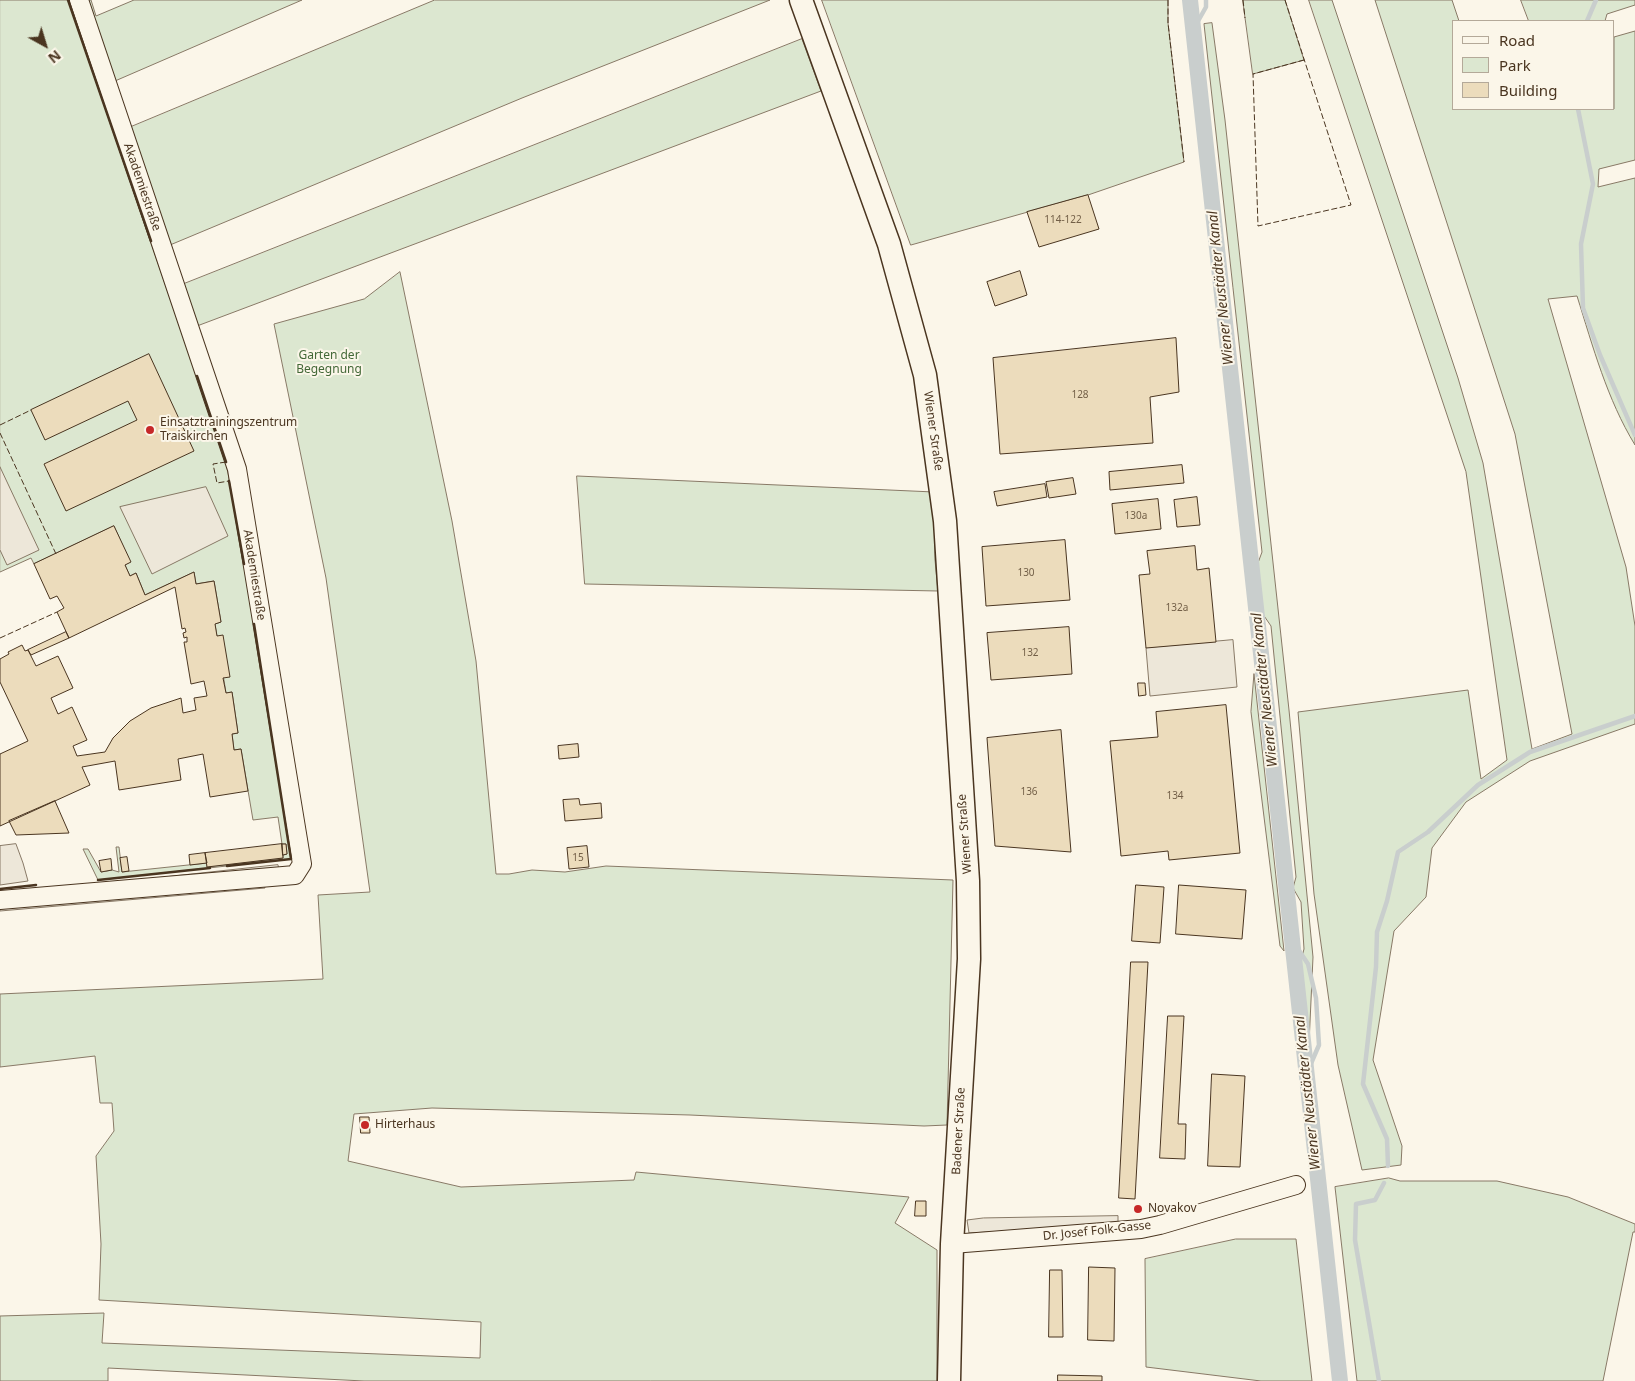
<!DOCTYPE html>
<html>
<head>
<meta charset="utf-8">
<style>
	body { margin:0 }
	#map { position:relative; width:1635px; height:1381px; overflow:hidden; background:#fbf6e9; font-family:"Noto Sans",sans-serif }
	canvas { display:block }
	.legend { position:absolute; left:1452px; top:20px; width:162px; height:90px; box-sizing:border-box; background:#fbf6e9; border:1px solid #b4a999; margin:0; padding:6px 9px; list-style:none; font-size:15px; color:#4a3520 }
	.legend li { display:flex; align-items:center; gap:10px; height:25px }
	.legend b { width:25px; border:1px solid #b4a999 }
	.north { position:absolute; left:20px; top:20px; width:50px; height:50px; -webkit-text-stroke:4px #fbf6e9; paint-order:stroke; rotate:141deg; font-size:14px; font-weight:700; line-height:20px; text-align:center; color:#4a3520 }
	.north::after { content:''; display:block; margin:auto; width:18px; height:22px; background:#4a3520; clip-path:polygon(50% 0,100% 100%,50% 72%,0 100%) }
</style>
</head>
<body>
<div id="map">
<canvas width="1635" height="1381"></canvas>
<ul class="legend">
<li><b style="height:6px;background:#fbf6e9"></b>Road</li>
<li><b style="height:14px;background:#dce7d0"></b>Park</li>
<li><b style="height:14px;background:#ecdcbc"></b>Building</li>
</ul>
<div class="north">N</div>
</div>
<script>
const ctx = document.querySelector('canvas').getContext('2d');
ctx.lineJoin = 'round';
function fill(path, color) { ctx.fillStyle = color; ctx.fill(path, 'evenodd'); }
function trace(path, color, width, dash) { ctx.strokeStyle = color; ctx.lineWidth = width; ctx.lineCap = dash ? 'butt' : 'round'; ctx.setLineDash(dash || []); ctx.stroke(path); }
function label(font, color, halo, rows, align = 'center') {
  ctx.font = font + ' "Noto Sans",sans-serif'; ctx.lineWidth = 4; ctx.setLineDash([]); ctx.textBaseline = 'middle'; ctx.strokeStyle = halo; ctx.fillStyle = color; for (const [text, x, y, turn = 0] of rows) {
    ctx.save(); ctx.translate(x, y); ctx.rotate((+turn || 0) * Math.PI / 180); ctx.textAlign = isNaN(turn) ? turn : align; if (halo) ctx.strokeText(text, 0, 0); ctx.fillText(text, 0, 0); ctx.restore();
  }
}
const green = new Path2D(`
	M0,0h68l158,462 20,113 45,284 -193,21 -15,-31h5l13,23 11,-2 7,2 -3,-25h3l3,25 85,-9v4l76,-9v-3l4,-1 -1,-10h-4l-4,-27 -25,3 -12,-71 -7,1 -2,-16 6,-1 -6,-41 -6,1 -11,-69 6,-2 -7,-41 -18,3 -2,-12 -49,23 -9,-22 -6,3 -5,-11 5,-3 -16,-36 -80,38 -3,-6 -31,14z
	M86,0h5l5,16 38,-16h168l-187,81z
	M435,0h335l-248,98 -352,147 -39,-118z
	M822,0h346v23l16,139 -96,33 -177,50z
	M1243,0h42l19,60 -51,14z
	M1309,0h23l126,378 25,85 49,286 40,-15 -57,-300 -140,-434h77l7,21h-5v88h160v-72l21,-6v129l-36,9 -1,18 37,-9v267c-28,-46 -42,-98 -58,-149l-29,3 78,268 9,59v98l-105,37 -64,41 -34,46 -6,49 -32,34 -21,129 29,86 -1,19 -39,5 -24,-105 -24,-171 -16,-182 170,-22 13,89 26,-19 -41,-288z
	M1521,0h114v5l-28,9 -2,7h-76z
	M1212,23l13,97 64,590 24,247 -4,87 -10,-76 5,-19 -3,-47 -8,-14 3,-11 -25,-251 -11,-16 -5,-39 7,-19 -58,-528z
	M802,39l19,52 -624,235 -13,-42z
	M400,272l52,249 24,140 20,213h13l23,-4 33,2 41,-6 347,14 -6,245 -23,1 -234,-11 -258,-7 -78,6 -6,47 113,26 173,-7 2,-8 273,25 -14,26 42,27v131h-573l-256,-13v13h-108v-65l104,-3 -2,30 378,15 1,-36 -382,-22 2,-56 -5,-88 18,-25 -2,-28h-12l-5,-47 -95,11v-73l323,-15 -5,-84 52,-3 -44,-314 -52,-254 90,-25z
	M577,476l357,16 1,68 3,31 -353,-7z
	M1254,674l30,277 -4,-5 -29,-234z
	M1389,1178l11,3h97l71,16 67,27v8h-2l-30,149h-246l-22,-194z
	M1236,1239h60l16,142h-51l-115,-14 -1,-108z`);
fill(green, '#dce7d0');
trace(green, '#887966', 1);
const parking = new Path2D(`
	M0,467l39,83 -32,15 -7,-15z
	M206,487l22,49 -76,38 -32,-67z
	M1233,640l4,47 -87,9 -4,-48z
	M16,844l7,19 5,18 -28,4v-39z
	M278,865l1,5 -179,14z
	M264,883l1,5 -265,23v-4z
	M1118,1216v9l-149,8 -2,-13 16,-2z`);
fill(parking, '#ede7d9');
trace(parking, '#887966', 1);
trace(new Path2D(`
	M1587,21l9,-21
	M1193,30l13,-23v-7
	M1578,109l15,75 -12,60 2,64 17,47 35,80
	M1292,940l16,24 8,34 3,47 -13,30
	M1388,1166l-1,-27 -24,-55 13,-117 1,-35 10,-31 11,-49 30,-20 50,-47 52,-33 105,-36
	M1379,1381l-24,-141 1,-36 19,-4 9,-17`), '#c9cecd', 4.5);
trace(new Path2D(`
	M1190,0l150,1381`), '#c9cecd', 16);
const building = new Path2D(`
	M1088,195l11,34 -60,18 -12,-35z
	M1020,271l7,24 -32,11 -8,-24z
	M1176,338l3,54 -29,5 3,46 -153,11 -7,-96z
	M149,354l45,97 -128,60 -22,-47 93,-44 -9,-19 -83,39 -14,-30z
	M1182,465l2,18 -74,7 -1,-18z
	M1073,478l3,16 -27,4 -3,-16z
	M1045,484l2,13 -50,9 -3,-14z
	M1197,497l3,28 -23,2 -3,-27z
	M1158,499l3,30 -46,5 -3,-30z
	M114,526l17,36 -6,3 5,11 6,-3 9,22 49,-23 2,12 18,-3 7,41 -6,2 2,12 6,-1 7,42 -7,1 3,15 6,-1 6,41 -6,1 2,16 7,-1 7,42 -38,6 -7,-43 -25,5 3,21 -62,10 -4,-29 -33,6 8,18 -90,41v-72l28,-13 -28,-59v-23l9,-5 -1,-2 14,-7 3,6 3,-1 8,16 22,-10 15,32 -22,10 7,16 14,-7 15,33 -14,6 4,10 28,-4 8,-14 17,-17 21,-13 30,-10 2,15 13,-3 -2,-12 13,-2 -3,-15 -13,3 -7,-42h3v-5l-3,1 -1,-5 3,-1 -1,-4 -3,1 -7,-42 -106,51 -12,-26 7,-4 -7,-12 -7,3 -16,-35z
	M1065,540l5,60 -84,6 -4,-59z
	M1195,546l2,24 12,-2 7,74 -70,6 -7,-73 11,-1 -3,-23z
	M1069,627l3,47 -81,6 -4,-47z
	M66,632l3,6 -38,17 -3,-5z
	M1138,683h7l1,12 -7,1z
	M1226,705l14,148 -71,7 -1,-9 -47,5 -11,-115 48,-4 -2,-25z
	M1061,730l10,122 -76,-6 -8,-108z
	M578,744l1,13 -20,2 -1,-13z
	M579,799l1,6 21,-2 1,15 -37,3 -2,-21z
	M55,801l14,32 -53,2 -7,-14z
	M282,844l1,14 -76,9 -2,-14z
	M282,844h4l1,10 -4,1z
	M587,846l2,21 -20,2 -2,-21z
	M205,853l2,10 -17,2 -1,-10z
	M127,857l2,14 -7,1 -2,-14z
	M111,859l1,11 -11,2 -2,-11z
	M1136,885l28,2 -4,56 -28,-2z
	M1179,885l67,5 -4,49 -66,-5z
	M1131,962h17l-13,237 -16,-1z
	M1168,1016h16l-6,108h8l-1,35 -25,-1z
	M1212,1074l33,2 -5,91 -32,-1z
	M360,1117h9l1,16h-9z
	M916,1201h10v15h-11z
	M1089,1267l26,1 -1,73 -26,-1z
	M1050,1270h12l1,67h-14z
	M1058,1375l44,1v5h-44z`);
fill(building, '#ecdcbc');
trace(building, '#4a3520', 1);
const minor = new Path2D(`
	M0,900l295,-25 7,-11 -65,-395 -158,-469
	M952,1244l189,-15 19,-4 136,-40`);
const major = new Path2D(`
	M801,0l88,244 36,131 20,146 23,360 1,78 -17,285 -3,137`);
trace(minor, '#4a3520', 20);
trace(major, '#4a3520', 25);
trace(minor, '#fbf6e9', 18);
trace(major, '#fbf6e9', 22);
trace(new Path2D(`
	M1168,0v23l16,139
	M1243,0l2,18
	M1285,0l66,205 -93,21 -5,-152 51,-14
	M0,425l31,-15
	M0,433l56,121
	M226,462l-13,2 4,19 12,-2
	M0,638l57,-26`), '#4a3520', 1, [6, 2.5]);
trace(new Path2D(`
	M68,0l83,241
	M197,376l29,86
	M229,481l15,83
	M227,866l64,-7 -37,-235
	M98,880l112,-12
	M0,889l36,-4`), '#4a3520', 2.5);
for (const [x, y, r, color] of [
	[150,430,5,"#c62828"],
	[365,1125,5,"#c62828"],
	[1138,1209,5,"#c62828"]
]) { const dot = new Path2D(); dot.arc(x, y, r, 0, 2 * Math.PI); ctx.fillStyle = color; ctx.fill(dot); trace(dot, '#fbf6e9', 2); }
label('10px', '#725f47', null, [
	["114-122",1063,220],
	["128",1080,395],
	["130a",1136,516],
	["130",1026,573],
	["132a",1177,608],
	["132",1030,653],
	["136",1029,792],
	["134",1175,796],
	["15",578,858]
]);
label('12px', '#4a3520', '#fbf6e9', [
	["Akademiestraße",142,187,71],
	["Wiener Straße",933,431,82],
	["Akademiestraße",254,575,81],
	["Wiener Straße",965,834,-94],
	["Badener Straße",959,1131,-87],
	["Dr. Josef Folk-Gasse",1097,1231,-6]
]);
label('12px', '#436837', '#fbf6e9', [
	["Garten der",329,356],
	["Begegnung",329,370]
]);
label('12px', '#4a3520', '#fbf6e9', [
	["Einsatztrainingszentrum",160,423],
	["Traiskirchen",160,437],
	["Hirterhaus",375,1125],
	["Novakov",1148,1209]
], 'left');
label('italic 14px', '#4a3520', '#fbf6e9', [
	["Wiener Neustädter Kanal",1221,288,-96],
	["Wiener Neustädter Kanal",1265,690,-96],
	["Wiener Neustädter Kanal",1308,1093,-96]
]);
</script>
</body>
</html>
